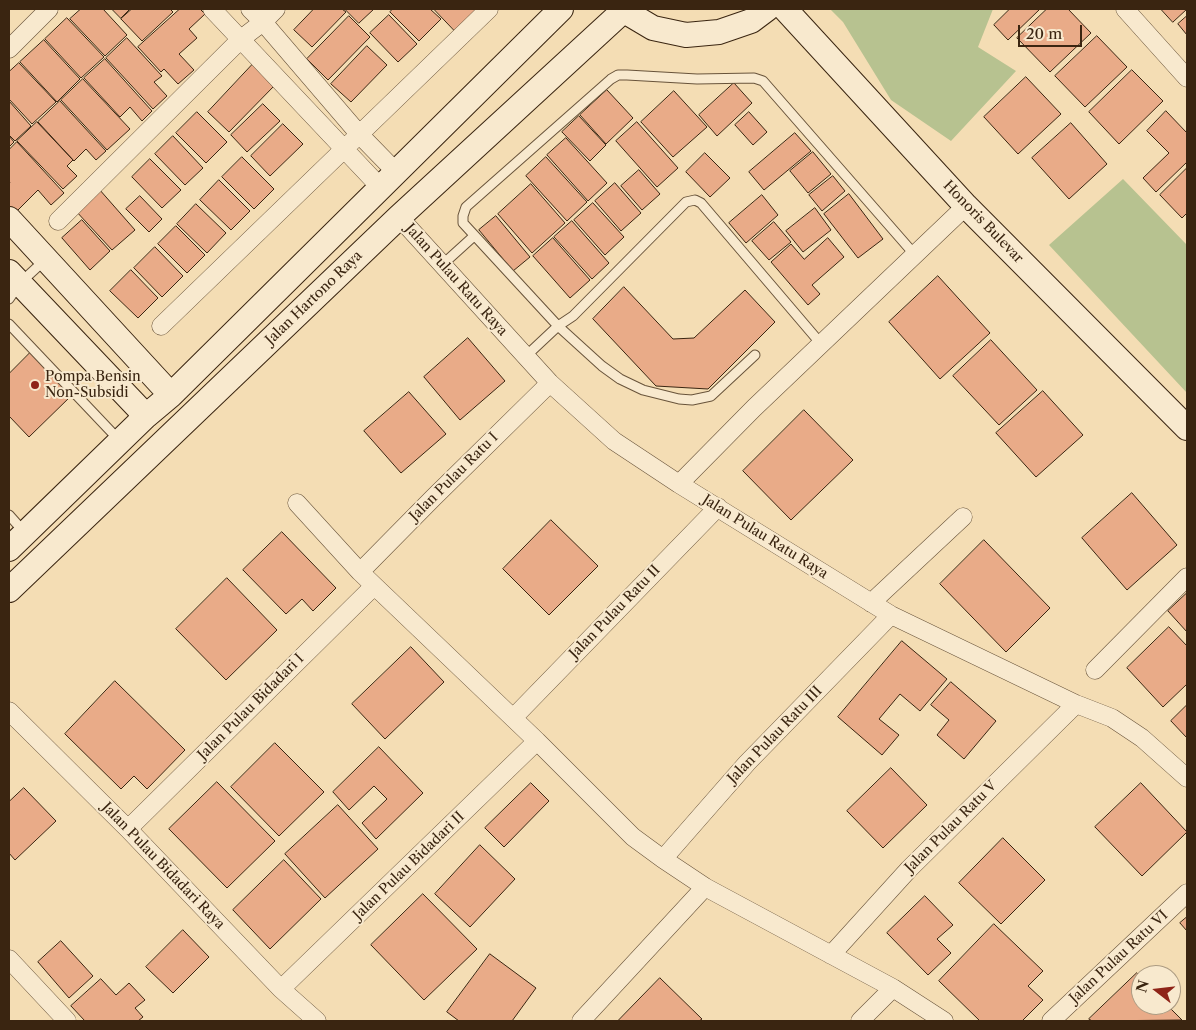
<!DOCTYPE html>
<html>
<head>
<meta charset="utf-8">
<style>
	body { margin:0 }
	#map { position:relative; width:1196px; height:1030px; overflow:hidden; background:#f4ddb4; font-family:"Libre Caslon Text",serif }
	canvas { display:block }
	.frame { position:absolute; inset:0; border:10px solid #3a2511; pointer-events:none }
	.north { position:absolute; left:1131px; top:965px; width:50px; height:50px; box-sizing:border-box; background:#f8e9ce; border:1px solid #ac9b82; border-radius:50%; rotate:286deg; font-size:14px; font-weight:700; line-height:20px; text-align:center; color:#3a2511 }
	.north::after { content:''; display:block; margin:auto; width:18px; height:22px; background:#8f2418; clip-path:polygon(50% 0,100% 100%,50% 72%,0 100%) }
	.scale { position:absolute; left:1018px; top:25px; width:64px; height:22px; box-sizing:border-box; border:2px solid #3a2511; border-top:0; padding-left:6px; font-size:15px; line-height:18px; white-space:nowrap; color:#3a2511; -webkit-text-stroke:4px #f8e9ce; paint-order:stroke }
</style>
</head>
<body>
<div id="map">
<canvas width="1196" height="1030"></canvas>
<div class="frame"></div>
<div class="north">N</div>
<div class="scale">20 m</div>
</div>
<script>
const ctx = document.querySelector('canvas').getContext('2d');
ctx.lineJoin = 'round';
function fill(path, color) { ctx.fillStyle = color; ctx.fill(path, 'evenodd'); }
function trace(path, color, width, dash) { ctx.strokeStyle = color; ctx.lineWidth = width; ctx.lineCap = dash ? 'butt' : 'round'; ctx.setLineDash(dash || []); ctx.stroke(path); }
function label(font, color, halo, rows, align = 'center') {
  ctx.font = font + ' "Libre Caslon Text",serif'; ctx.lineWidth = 4; ctx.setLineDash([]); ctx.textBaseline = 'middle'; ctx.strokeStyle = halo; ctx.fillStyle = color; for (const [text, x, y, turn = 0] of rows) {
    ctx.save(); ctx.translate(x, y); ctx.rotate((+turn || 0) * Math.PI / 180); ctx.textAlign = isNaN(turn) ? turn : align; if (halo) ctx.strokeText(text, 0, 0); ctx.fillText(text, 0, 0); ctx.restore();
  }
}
fill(new Path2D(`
	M830,9h163l-15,38 38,24 -65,70 -60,-41 -48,-78z
	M1123,179l64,66v148l-138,-148z`), '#b7c290');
const building = new Path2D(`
	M81,9h22l24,26 -22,21 -35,-37z
	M112,9h18l-9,9z
	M132,9h38l3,3 -31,29 -21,-22z
	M180,9h20l5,5 -16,15 8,9 -18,16 15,16 -16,14 -14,-15 -3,3 -23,-25z
	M314,9h28l4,3 -34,35 -18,-17z
	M345,9h29l-15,14z
	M393,9h37l11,10 -22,22 -29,-29z
	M434,9h41l3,3 -21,21z
	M1010,9h30l-32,31 -14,-15z
	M1047,9h21l23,24 -41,39 -33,-34z
	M1161,9h26l-14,13z
	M389,15l28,29 -19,18 -28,-29z
	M349,16l21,21 -42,43 -21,-21z
	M1187,16v19l-9,-11z
	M67,18l37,39 -23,21 -36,-39z
	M1097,36l30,31 -42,40 -30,-31z
	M127,38l35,38 -8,6 13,14 -14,13 -47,-51z
	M44,40l36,39 -23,23 -37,-40z
	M367,46l20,19 -36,37 -20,-18z
	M105,59l47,52 -10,10 -12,-14 -10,10 -36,-39z
	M19,63l37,39 -24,22 -23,-25v-27z
	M253,64l22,21 -46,47 -21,-20z
	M1132,70l31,31 -44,43 -30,-32z
	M1026,77l35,37 -43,40 -34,-37z
	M83,79l47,50 -23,21 -46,-50z
	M734,83l18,20 -35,33 -18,-21z
	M607,90l26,28 -27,26 -26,-29z
	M674,91l33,36 -34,30 -32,-35z
	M9,101l22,25 -16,15 -6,-6z
	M60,101l46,50 -10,9 -10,-11 -12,12 -36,-39z
	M263,104l17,17 -33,31 -16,-17z
	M1166,111l21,22v29l-31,30 -13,-14 26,-25 -22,-22z
	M197,112l30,30 -21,21 -30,-30z
	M749,112l18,20 -14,13 -18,-20z
	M579,116l27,29 -16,16 -28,-29z
	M37,122l36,38 -6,6 10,10 -14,13 -46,-48z
	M637,122l41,46 -21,19 -41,-46z
	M1071,123l36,41 -38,35 -37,-41z
	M283,124l20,20 -33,32 -19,-20z
	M795,133l16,18 -47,39 -15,-18z
	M9,136l5,6 -5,5z
	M173,136l30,32 -18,17 -30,-31z
	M566,138l41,45 -19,18 -41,-46z
	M17,142l47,51 -13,12 -13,-15 -23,23 -6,-7v-22l1,-1 -1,-2v-31z
	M813,152l18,22 -23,19 -18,-22z
	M705,153l25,25 -20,19 -24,-25z
	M242,157l32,32 -20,20 -32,-32z
	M546,157l41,45 -20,19 -41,-45z
	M150,159l31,31 -19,18 -30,-31z
	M1187,168v45l-5,5 -22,-23z
	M639,170l21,24 -18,16 -21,-24z
	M833,176l12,15 -23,20 -13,-16z
	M219,180l31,31 -19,19 -31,-30z
	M615,183l26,30 -20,18 -26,-30z
	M531,184l34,39 -33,30 -34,-39z
	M99,189l36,41 -23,20 -37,-40z
	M849,194l34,45 -25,19 -34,-44z
	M762,195l16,20 -32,28 -17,-20z
	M140,196l22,23 -13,13 -23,-23z
	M593,203l31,34 -19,18 -31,-35z
	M196,204l30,29 -19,20 -30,-29z
	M815,208l16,22 -28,22 -17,-21z
	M496,216l34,41 -17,14 -34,-41z
	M82,220l28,31 -20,19 -28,-32z
	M572,221l37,42 -17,16 -38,-42z
	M774,222l17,20 -22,18 -17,-19z
	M176,226l29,29 -18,18 -29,-29z
	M553,238l37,42 -20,18 -37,-42z
	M828,238l16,19 -32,28 8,9 -12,11 -37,-43 20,-18 13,15z
	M155,247l28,29 -21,21 -28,-29z
	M131,270l27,28 -20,20 -28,-27z
	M938,276l52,57 -50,46 -51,-57z
	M624,287l49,52 21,-1 51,-48 30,32 -67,67 -52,-3 -63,-67z
	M468,338l37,43 -45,39 -36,-43z
	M991,340l46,50 -38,35 -46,-49z
	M31,352l41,43 -43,42 -20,-21v-42z
	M1043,391l40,44 -47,42 -40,-44z
	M409,392l37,42 -45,39 -37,-42z
	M804,410l49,50 -62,60 -48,-49z
	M1132,493l45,52 -50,45 -45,-52z
	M551,520l47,46 -49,49 -46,-46z
	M282,532l54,56 -23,23 -11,-12 -16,15 -43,-44z
	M984,540l66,68 -44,44 -66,-68z
	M227,578l50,52 -51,50 -50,-51z
	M1187,593v39l-19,-21z
	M1169,627l18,19v38l-24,23 -36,-39z
	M902,641l45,38 -27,32 -20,-17 -21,25 20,16 -17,20 -44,-38z
	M411,647l33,35 -59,57 -33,-35z
	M115,681l70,69 -38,39 -13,-13 -13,13 -56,-55z
	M951,682l45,39 -32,38 -27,-24 12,-15 -18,-15z
	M1187,705v33l-16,-17z
	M275,743l49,49 -45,44 -48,-49z
	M379,747l44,46 -47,46 -14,-16 25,-24 -13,-13 -25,24 -16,-18z
	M891,768l36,37 -44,43 -36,-37z
	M217,782l58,59 -48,47 -58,-59z
	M531,783l18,18 -45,46 -19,-19z
	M1141,783l46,49 -45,44 -47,-49z
	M24,788l32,33 -41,39 -6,-7v-51z
	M338,805l40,44 -53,49 -40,-44z
	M1003,838l42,42 -44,44 -42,-41z
	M480,845l35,34 -45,48 -35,-33z
	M284,860l37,39 -51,50 -37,-39z
	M423,894l54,55 -53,51 -53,-55z
	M925,896l28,29 -16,14 14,14 -23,22 -41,-42z
	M1187,917v14l-7,-8z
	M994,924l49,47 -15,15 15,14 -21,21h-42l-41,-40z
	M183,930l26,27 -36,36 -27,-26z
	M61,941l32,35 -24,22 -31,-36z
	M490,954l46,34 -24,33h-53l-12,-9z
	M1137,973l4,5v27h26l15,15 -90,1 -3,-2z
	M660,978l42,41 -3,2h-81z
	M101,979l15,16 13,-12 16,17 -10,8 8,9 -5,4h-53l-14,-15z`);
fill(building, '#e9ab88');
trace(building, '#3a2511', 1);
const lane = new Path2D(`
	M442,265l32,-29
	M9,299l11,-16 26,-24
	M9,324l110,116
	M755,355l-44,41 -19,4 -13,-1 -36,-9 -23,-11 -18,-13 -44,-40 -95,-103v-7l3,-9 145,-128 7,-4h9l70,4 57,-1 9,3 152,174
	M526,356l32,-30 15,-10 113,-114 9,-2 6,3 121,142
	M9,515l16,18`);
const street = new Path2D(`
	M212,9l169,179
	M250,9l13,13 96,112 38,39
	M1125,9l62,69
	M9,49l40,-40
	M399,217l151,166 64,58 65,43 212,131 185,89 36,14 30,20 45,40
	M58,221l183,-182 22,-17 13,-13
	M161,326l328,-317
	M679,484l75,-76 212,-202
	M297,503l63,69 177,169 96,96 30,22 42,28 188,101 51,33
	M360,572l73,-74 117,-115
	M871,603l92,-86
	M1095,670l92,-93
	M9,711l119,118 153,160 36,32
	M513,718l205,-211
	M128,829l246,-243
	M663,859l84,-96 144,-148
	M831,955l78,-86 167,-165
	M9,959l58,62
	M281,989l256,-248
	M581,1021l124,-134
	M860,1021l33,-33
	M1051,1021l136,-128`);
const secondary = new Path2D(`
	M621,9l32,19 33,7 33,-3 32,-11 16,-12
	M785,9l181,197 221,222
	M9,219l162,176
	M9,272l137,144
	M9,549l137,-133 25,-21 390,-386
	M9,590l390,-373 224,-206`);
trace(lane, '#68533a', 11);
trace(street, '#68533a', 19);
trace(secondary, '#3a2511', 26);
trace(lane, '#f8e9ce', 9);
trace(street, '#f8e9ce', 18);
trace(secondary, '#f8e9ce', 24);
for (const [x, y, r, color] of [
	[35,385,5,"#8f2418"]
]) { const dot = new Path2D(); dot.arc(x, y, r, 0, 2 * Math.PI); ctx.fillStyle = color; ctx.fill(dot); trace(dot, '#f8e9ce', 2); }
label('14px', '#3a2511', '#f8e9ce', [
	["Honoris Bulevar",983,222,46],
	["Jalan Pulau Ratu Raya",456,280,48],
	["Jalan Hartono Raya",314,298,-44],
	["Jalan Pulau Ratu I",454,477,-45],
	["Jalan Pulau Ratu Raya",765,537,32],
	["Jalan Pulau Ratu II",615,612,-46],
	["Jalan Pulau Bidadari I",251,707,-45],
	["Jalan Pulau Ratu III",775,735,-46],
	["Jalan Pulau Ratu V",951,827,-45],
	["Jalan Pulau Bidadari Raya",163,866,46],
	["Jalan Pulau Bidadari II",409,866,-44],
	["Jalan Pulau Ratu VI",1119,957,-43]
]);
label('14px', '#3a2511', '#f8e9ce', [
	["Pompa Bensin",45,377],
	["Non-Subsidi",45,393]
], 'left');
</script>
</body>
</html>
